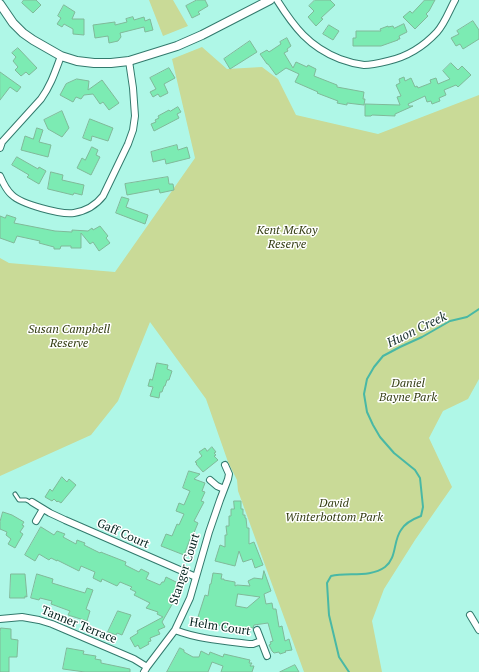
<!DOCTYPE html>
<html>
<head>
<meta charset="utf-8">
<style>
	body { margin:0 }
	canvas { display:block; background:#aff7e7 }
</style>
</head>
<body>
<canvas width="479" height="672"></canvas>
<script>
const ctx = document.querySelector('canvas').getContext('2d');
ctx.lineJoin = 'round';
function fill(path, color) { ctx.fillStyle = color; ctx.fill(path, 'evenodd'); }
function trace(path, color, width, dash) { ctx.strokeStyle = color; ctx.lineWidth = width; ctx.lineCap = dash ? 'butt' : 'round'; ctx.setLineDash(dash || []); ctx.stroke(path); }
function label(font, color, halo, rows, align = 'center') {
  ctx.font = font + ' "PT Serif",serif'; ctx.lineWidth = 3; ctx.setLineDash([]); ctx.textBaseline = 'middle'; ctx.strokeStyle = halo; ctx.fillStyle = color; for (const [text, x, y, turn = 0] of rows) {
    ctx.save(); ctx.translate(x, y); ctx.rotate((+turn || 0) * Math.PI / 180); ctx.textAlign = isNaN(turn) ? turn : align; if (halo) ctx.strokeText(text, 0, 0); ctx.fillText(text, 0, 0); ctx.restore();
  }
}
fill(new Path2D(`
	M149,0h24l15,26 -25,10z
	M202,47l25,22 35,-2 16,12 18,36 82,19 101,-39v284l-11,20 -25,12 -14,27 23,49 -37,53 -31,49 -12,32 10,51h-78l-66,-181 -1,-11 -9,-18 -22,-63 -56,-77 -32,79 -27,34 -91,41v-218l9,5 106,9 80,-114 -23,-99z`), '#c9da97');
trace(new Path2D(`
	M349,672l-10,-15 -10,-42 -2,-32 4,-7c17,-4 39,2 54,-9 12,-9 8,-26 16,-37 4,-7 12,-11 20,-14l2,-9 -3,-29 -5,-8 -21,-17 -14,-16 -7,-12 -6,-13 -3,-18 3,-15 7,-12 9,-11 17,-9 22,-10 28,-16 17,-4 12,-8`), '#49b8a5', 2);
const building = new Path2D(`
	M24,0h12l5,5 -8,8 -11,-10z
	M197,0h8l3,6 -10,6 2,2 -8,4 -6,-12z
	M315,0h15l5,5 -14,13 2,1 -7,7 -8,-9 6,-6 -5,-5z
	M425,0h10l-6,11 -3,3 2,2 -13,13 -12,-12 7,-6 2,2z
	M64,5l11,7 -3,7h12v16l-11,-1v-5l-9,-5 -2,3 -5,-3 4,-6 -3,-2z
	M133,17l1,3 10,-3 1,4 5,-2 3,11 -8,2 -1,-5 -24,6 1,4 -3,4 -9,2 -1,-7 -13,2 -2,-13 22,-3v3l12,-3 -1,-3z
	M473,21l6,9v9l-16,10 -3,-5 -4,2 -5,-8 8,-4 -2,-3z
	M404,24l3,8 -8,4 1,3h-2v1l-17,6h-28v-8h3v-7h25l-1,-2 8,-3v1l5,-1 1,2z
	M329,25l10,6 -6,9 -10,-6z
	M287,38l4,8 -4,3 1,2 -4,2 9,15 3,-6 11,5 1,-2 8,4 -2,7 23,9v2l27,5 -1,7h2l-1,6 -17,-2v2l-10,-2 1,-2 -21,-8 1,-1 -23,-10 4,-8 -13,-6 -10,7 -8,-11h-1l-7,-10 7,-4 2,2 12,-8 -1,-2z
	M250,41l7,11 -27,17 -6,-10z
	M18,48l19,20 -8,7 -3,-3 -5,4 -6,-6 3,-3 -5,-6 3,-4 -4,-4z
	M451,63l7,7 4,-4 9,9 -13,12 -2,-2 -12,5 2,5 -7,3 1,3 -8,3 -1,-3 -4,1 -2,-6 -17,8 1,2h4l-18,8v2l-23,-1 -1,1h-6v-12l35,1 -3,-8 4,-1 -5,-11 4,-2 -1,-4 5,-2 1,4 6,-3 4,9 2,-1 1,2 13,-5 -1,-3 6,-2 2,6 12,-5 -7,-8z
	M169,68l6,10 -11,6 4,9 -8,4 -2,-3 -5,3 -3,-5 6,-3 -6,-11z
	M0,72l21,15 -4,5 -7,-5 -10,13z
	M77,79l12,2 -1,9 14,-10 17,23 -10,7 -6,-8 -3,2 -7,-10 -9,1 -3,4 -5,-2 -3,5 -13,-7 6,-11z
	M178,107l3,5 -4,2 2,4 -25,13 -3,-7 5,-2 -1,-2 4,-2 -1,-2 11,-6 1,1z
	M62,111l7,17 -7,9 -14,-8 -4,-9z
	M90,119l23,9 -5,13 -16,-5 -1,5 -8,-3z
	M37,128l6,2 -4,12 12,3 -3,12 -27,-7 4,-14 8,3z
	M177,145l1,5 9,-3 3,11 -24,6 -1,-5 -12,3 -2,-10z
	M92,147l6,3 -2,5 4,2 -9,18 -14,-7 5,-10 3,2z
	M17,157l21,12 1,-2 7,4 -7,13 -12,-7 2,-2 -17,-10z
	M51,172l12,3 -1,5 22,5 -2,10 -8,-2 -1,2 -25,-6z
	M168,177l1,7h4l1,6 -14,3 -1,-4 -32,6 -2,-11z
	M122,197l7,2 -3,8 22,8 -3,9 -29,-11z
	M7,215l9,3 -2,5 41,8 17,1v-2l16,1 4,-3 1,2 7,-4 8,10 -2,2 4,5 -11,8 -6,-9 -3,2 -9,-11v15h-10v-2h-10l-1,3h-6v-2l-15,-4 1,-2 -23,-5 -3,7 -14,-5v-22l5,2z
	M157,363l11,2 -1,4 5,2 -3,9h-2l-2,6h-1l-2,6h-2l-1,6 -9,-2 3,-9 -5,-1 2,-7 2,1z
	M212,447l4,5 -2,1 2,2 -2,1 4,4 -15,12 -7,-8 1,-1 -2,-1 7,-6 -3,-4 6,-4 2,3z
	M189,471l11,3 -6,5 11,4 -3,8 3,1 -4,9 3,1 -10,19 4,2 -7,17 -1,-1 -6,16 -23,-9 5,-12 6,2 5,-12 2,1 5,-11 -8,-3 3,-8 5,2 6,-14 -7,-3z
	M62,477l5,5 2,-3 7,6 -15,18 -3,-2 -1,1 -3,-3 -2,2 -7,-4 5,-8 2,2z
	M234,501h7v8h2v6h2v3h1l1,10h2v16l5,-2 9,23 -8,3 -3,-9 -9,3 -4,-11 -4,15 -20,-5 5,-16 5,2v-12h2l-1,-9h3v-10h2v-7h3z
	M3,512l9,3 12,7 -2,3 2,1 -4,6 3,2 -8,14 -7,-4 3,-5 -5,-4 1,-3 -7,-3v-7z
	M41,527l13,8 3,-4 8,3 -2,3 13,7 1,-4 8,3 -1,2 16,8 1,-1 2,1 23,9 -1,3 14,7 2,-3 8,4 -3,6 14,6 2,-3h2l2,-5 12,6 -1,4h2l-5,14 -12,21 3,5 -7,3 2,4 -10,4 1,3 -3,1 1,2 -9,5 -2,-4 -3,2 -5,-9 8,-5 -1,-2 26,-14 -6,-3 1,-2 -12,-4 4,-5 -16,-8 2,-3 -6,-3 2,-2 -12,-5 -3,4 -15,-7 -1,3 -8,-4 2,-6 -14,-6 -2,5 -22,-11v1l-6,-3 -2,2 -10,-6 -4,7 -10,-6z
	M264,571l7,20 -7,3 2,10 6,-1 1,6h3l3,18 3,-1 3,15 4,-2 3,11 -7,1 1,1 -6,2 -1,-2 -5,1 -2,-2 -3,-6 2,-1 -1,-2 3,-1 -5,-18 -14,2 -1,3h-3l1,3 -28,-4v-1l-9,-2 -8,-3 -1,3 -8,-4 8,-25 3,1 2,-12h1l2,-11 9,1 -1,5h3v1l11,2v4l2,-1 13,1 -2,-5 6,-3 8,1zM238,594l22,3 -13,11 -11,-2z
	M11,574h14l2,23 -2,-1v2h-15z
	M37,574l16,5 -1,4 33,10 2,-5 6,2 -7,19 4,2 -3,10 -19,-6 2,-4 -19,-7 1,-3 -12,-3 -1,2 -8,-2z
	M118,611l13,4 -9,20 -5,-2 -1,2 -8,-3z
	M1,628l10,1v10l7,1 -1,17h-8v15h-9v-40z
	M67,648l17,3 -1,3 13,2 -1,3 6,1v3l29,6v3h-45l-22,-3z
	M180,648l4,2v2l9,5h6l2,-6 8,4 1,-3 13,5 1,-3 26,6 -1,3h3l-2,3h4l-2,6h-31l2,-6 -11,-4 -4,10h-41z
	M295,665l4,7h-19z`);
fill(building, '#7cebb3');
trace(building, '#80b999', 1);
const lane = new Path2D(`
	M15,494l4,6h7l4,2h2`);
const street = new Path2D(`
	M277,0c17,27 32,47 63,59 8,3 16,5 24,6 8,0 16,-2 24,-4 18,-4 36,-15 49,-29 8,-9 12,-21 18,-32
	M0,148l2,-6 39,-43c10,-14 14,-27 20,-43
	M0,176c3,7 6,14 12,19 9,9 49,20 62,18 12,-2 22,-8 29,-17l25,-52 5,-14 2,-14 -2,-28 -4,-27
	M210,480l7,6 7,3
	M32,502l18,11 15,7 131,57
	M36,521l7,-12
	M470,615l9,15
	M0,619l22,-2 17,3 13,4 82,35 13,8
	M175,630c23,9 49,11 74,14h4l8,-3
	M257,630l10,26
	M144,672l3,-5 28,-37 15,-32 19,-66 11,-32 8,-21 1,-5 -4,-9`);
const secondary = new Path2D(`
	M0,4l13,19 10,10 10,7 28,16 16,5 17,2h17l18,-2 48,-15 25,-11 68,-35`);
trace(lane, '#327a6d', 5);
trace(street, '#327a6d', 8);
trace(secondary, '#327a6d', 10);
trace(lane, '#fff', 3);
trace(street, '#fff', 6);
trace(secondary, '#fff', 8);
label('italic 12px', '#353e14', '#fff', [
	["Kent McKoy",287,231],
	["Reserve",287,245],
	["Susan Campbell",69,330],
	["Reserve",69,344],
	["Daniel",408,384],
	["Bayne Park",408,398],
	["David",334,504],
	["Winterbottom Park",334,518]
]);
label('12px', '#05241f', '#fff', [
	["Gaff Court",123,534,24],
	["Stanger Court",185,569,-72],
	["Tanner Terrace",79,625,22],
	["Helm Court",220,627,9]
]);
label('italic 13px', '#18302c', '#fff', [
	["Huon Creek",417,330,-26]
]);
</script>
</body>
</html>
